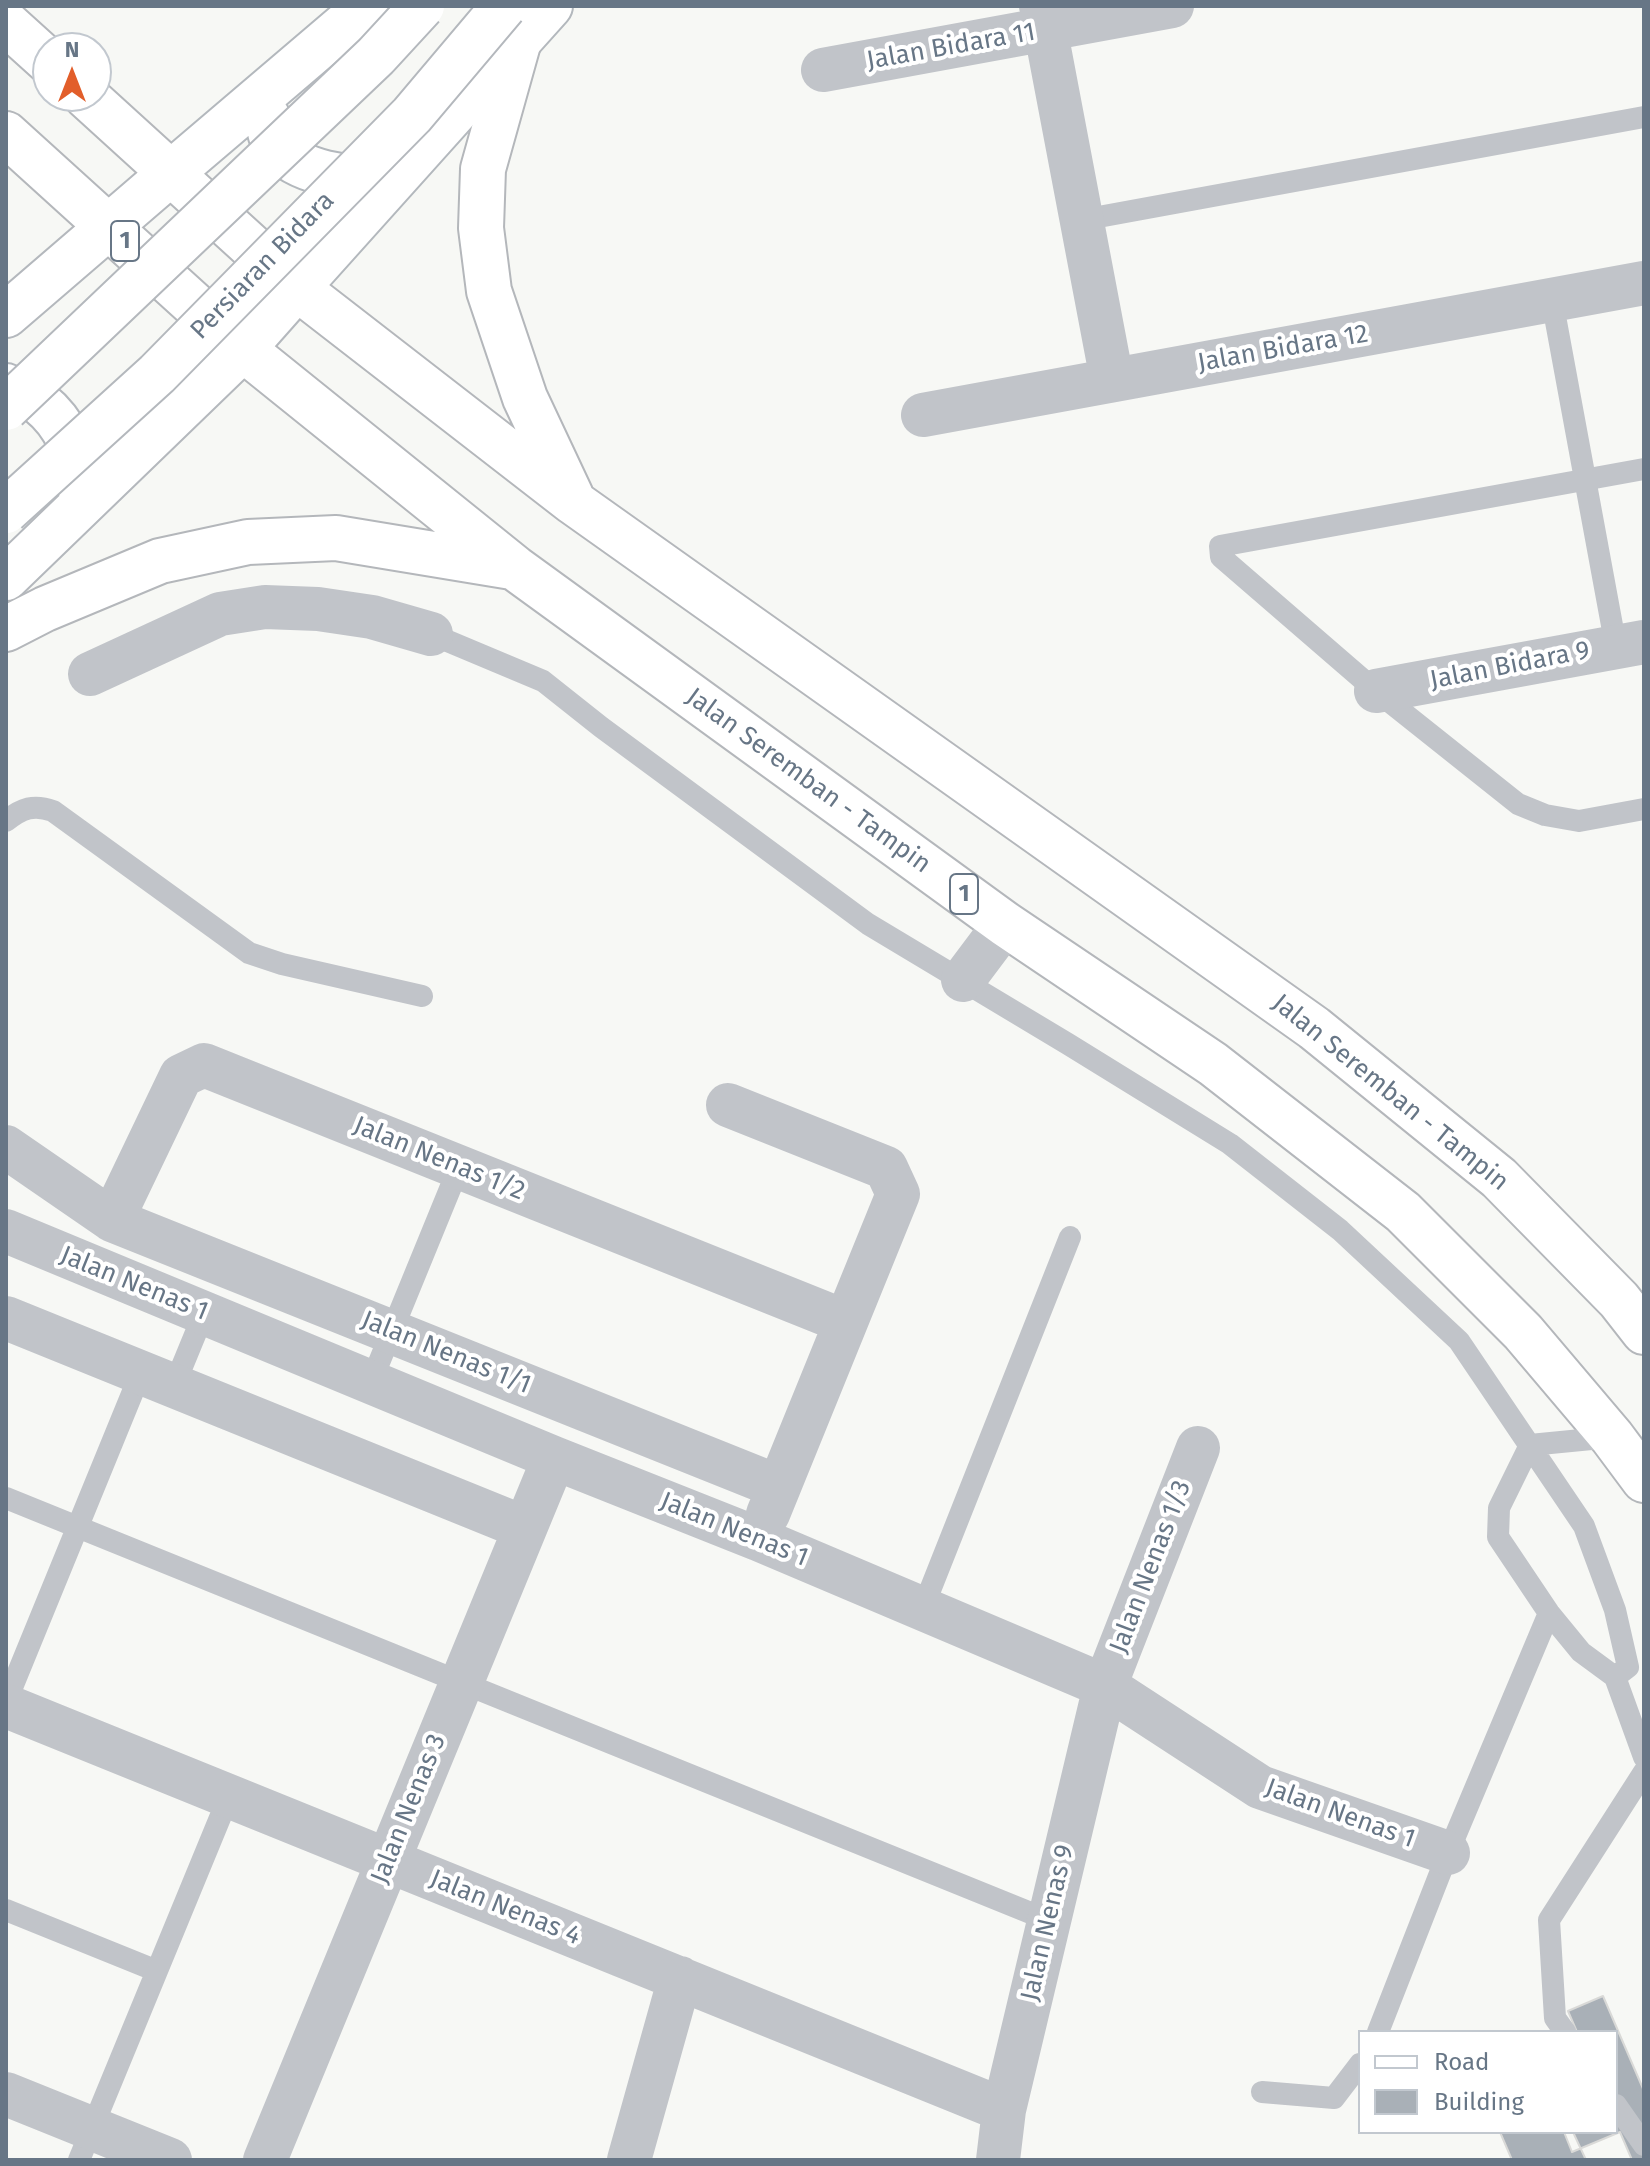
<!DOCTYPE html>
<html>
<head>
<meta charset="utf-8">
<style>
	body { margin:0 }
	#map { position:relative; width:1650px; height:2166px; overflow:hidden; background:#f7f8f5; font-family:"Fira Sans",sans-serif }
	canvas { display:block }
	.frame { position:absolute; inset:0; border:8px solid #677686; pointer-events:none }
	.legend { position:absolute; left:1358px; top:2030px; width:260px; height:104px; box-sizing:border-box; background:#fff; border:2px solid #c2c8cf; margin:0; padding:10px 14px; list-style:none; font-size:24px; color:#677686 }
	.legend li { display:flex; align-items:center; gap:16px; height:40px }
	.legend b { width:40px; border:2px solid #c2c8cf }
	.north { position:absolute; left:32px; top:32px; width:80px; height:80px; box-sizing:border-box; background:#fff; border:2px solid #c2c8cf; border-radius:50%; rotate:0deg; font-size:22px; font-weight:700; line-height:32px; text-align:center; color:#677686 }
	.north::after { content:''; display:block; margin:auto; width:28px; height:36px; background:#e25e2a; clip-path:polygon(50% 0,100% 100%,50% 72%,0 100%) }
</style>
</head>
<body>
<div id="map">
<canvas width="1650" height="2166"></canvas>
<div class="frame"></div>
<ul class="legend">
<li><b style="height:10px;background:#fff"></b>Road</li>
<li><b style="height:22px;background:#a9b0b7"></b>Building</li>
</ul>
<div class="north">N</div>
</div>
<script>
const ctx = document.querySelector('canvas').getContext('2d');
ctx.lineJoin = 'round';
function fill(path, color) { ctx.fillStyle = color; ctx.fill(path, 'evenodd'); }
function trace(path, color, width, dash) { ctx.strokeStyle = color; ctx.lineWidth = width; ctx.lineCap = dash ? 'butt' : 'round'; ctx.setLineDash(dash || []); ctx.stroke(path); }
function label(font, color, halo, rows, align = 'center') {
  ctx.font = font + ' "Fira Sans",sans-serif'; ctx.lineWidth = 8; ctx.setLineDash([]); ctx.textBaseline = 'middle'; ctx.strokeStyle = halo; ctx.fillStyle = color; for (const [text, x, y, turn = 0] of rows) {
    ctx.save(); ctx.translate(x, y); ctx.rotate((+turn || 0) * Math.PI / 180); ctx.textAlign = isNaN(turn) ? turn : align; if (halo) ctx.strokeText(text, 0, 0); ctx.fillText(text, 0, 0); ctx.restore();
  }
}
const building = new Path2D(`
	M1603,1996l41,95v69h-12l-12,-28 -48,20 -8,-20h52v-100h-39l-9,-21z
	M1500,2132h73l13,28h-74z`);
fill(building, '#a9b0b7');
trace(building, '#d9d9d7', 2);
const secondary = new Path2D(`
	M267,116c2,9 3,23 9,30 20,25 76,38 106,27
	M171,173l196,-167
	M297,288l253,-282`);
const primary = new Path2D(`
	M6,315l165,-142
	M6,386c11,5 25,10 34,17 24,19 41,53 39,83
	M6,578l237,-229 54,-61`);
const trunk = new Path2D(`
	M6,23l42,38
	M518,44l-35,125 -2,59 8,63 36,107 46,98
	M86,96l211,192 276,214 741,526 185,150 120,122 25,32
	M6,134l237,215 272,219 490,356 208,140 190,148 120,120 89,105 32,43
	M6,629l39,-20 115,-48 88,-19 88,-4 176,29`);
trace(secondary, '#b3b8bd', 48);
trace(primary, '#b4b8bd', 48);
trace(trunk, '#b4b7bb', 48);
trace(new Path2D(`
	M1082,220l562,-103
	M1552,300l64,347
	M1644,469l-424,77 1,11 155,134 142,113 27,11 34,6 65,-12
	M431,634l112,47 58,46 267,197 200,120 162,100 110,86 119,111 125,185 31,84 13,57 -13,10
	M6,821c16,-13 28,-17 47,-10l196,142 33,11 140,32
	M371,1382l88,-215
	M174,1386l30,-73
	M1612,1437l-82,8 -31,63 -1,29 51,76 32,39 34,25 29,80
	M6,1498l1042,422
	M923,1608l147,-371
	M6,1702l135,-330
	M6,1910l151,61
	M1378,2032l70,-179 101,-240
	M1565,2032l-10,-14 -6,-98 95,-148
	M1262,2092l72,6 26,-34
	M1616,2105l28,40
	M79,2160l150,-364`), '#c1c4c9', 22);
trace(new Path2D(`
	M1041,6l71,374
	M823,70l349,-64
	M923,415l721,-132
	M90,674l130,-60 45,-7 53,2 54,8 59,17
	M1376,691l268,-49
	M963,980l42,-56
	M728,1105l158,63 12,26 -130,320
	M6,1147l106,73 667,267
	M112,1220l69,-144 23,-11 642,257
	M6,1231l548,227 204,81 347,147 155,101 188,66
	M6,1318l519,210
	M6,1706l998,404
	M6,2094l164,66
	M265,2160l289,-702
	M629,2160l51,-182
	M998,2160l6,-50 101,-424 93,-238`), '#c1c4c9', 44);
trace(secondary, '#fff', 44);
trace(primary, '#fff', 44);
trace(trunk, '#fff', 44);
const primaryBridge = new Path2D(`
	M6,408l370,-352 46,-50
	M6,511l151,-137 255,-259 92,-109`);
trace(primaryBridge, '#b4b8bd', 48, []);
trace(primaryBridge, '#fff', 44);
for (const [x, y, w] of [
	[125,241,28],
	[964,894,28]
]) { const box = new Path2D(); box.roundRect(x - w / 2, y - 20, w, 40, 6); ctx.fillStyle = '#fff'; ctx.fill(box); trace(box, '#677686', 2); }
label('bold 24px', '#677686', null, [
	["1",125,241],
	["1",964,894]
]);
label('26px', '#677686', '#fff', [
	["Jalan Bidara 11",951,47,-10],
	["Persiaran Bidara",263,266,-46],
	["Jalan Bidara 12",1283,349,-10],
	["Jalan Bidara 9",1510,666,-11],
	["Jalan Seremban - Tampin",808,781,36],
	["Jalan Seremban - Tampin",1390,1093,39],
	["Jalan Nenas 1/2",439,1159,22],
	["Jalan Nenas 1",134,1284,22],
	["Jalan Nenas 1/1",446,1353,22],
	["Jalan Nenas 1",734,1530,22],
	["Jalan Nenas 1/3",1151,1567,-69],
	["Jalan Nenas 3",409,1809,-68],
	["Jalan Nenas 1",1340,1814,20],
	["Jalan Nenas 4",505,1908,22],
	["Jalan Nenas 9",1048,1923,-77]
]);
</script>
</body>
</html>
